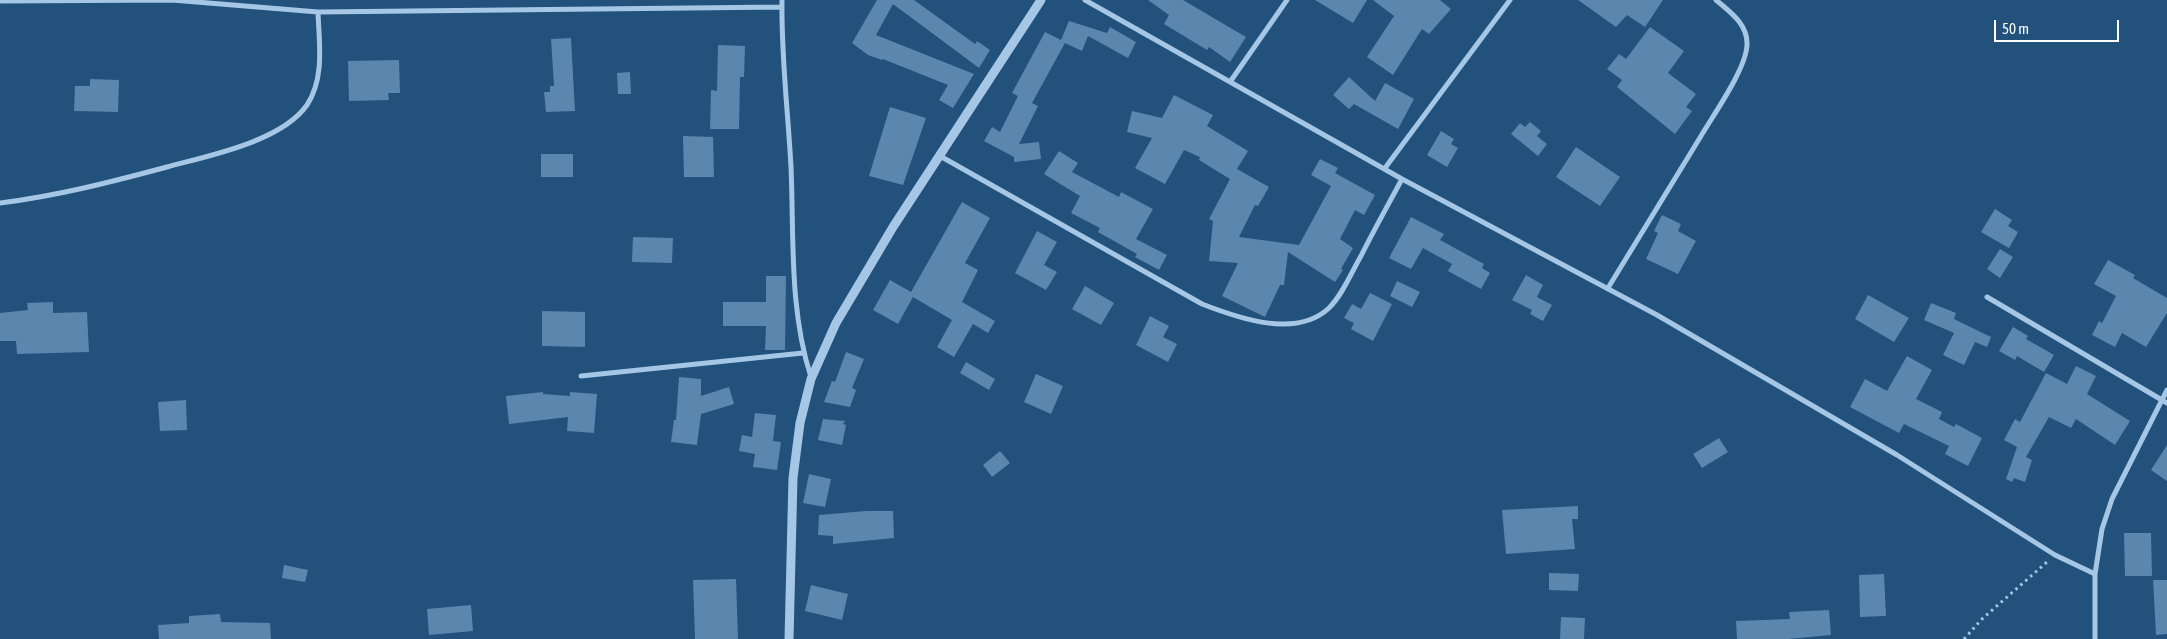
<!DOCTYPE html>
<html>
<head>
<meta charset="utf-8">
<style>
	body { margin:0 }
	#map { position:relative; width:2167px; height:639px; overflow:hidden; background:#22517b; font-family:"Asap Condensed",sans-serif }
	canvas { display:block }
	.scale { position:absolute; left:1994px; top:20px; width:125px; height:22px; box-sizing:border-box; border:2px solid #fff; border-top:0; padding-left:6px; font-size:15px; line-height:18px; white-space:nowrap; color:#fff; -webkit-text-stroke:4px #22517b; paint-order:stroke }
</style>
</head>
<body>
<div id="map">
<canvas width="2167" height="639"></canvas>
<div class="scale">50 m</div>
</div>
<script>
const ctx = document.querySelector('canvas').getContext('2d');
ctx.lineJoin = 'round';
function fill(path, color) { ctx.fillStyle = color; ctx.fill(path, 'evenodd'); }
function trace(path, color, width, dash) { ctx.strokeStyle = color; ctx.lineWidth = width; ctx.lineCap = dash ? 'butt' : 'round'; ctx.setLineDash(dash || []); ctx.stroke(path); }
fill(new Path2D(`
	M877,0h37l61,44 2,-3 13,9 -11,18 -86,-64 -17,31 98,39 -21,34 -14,-8 9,-15 -65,-26 -1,1 -14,-5 -16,-12z
	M1148,0h35l63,37 -16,25 -21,-15 -2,3 -43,-26 5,-9z
	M1315,0h52l-14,23z
	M1373,0h67l11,9 -22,25 -7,-5 -29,46 -26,-18 27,-41z
	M1578,0h85l-18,27 -18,-12 -11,12z
	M1069,21l38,12 3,-6 26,15 -8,16 -40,-22 -6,15 -17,-8 -33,60 6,3 -19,38 20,-2 2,17 -27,3v-5l-30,-16 8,-14 8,5 18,-36 -6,-3 33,-61 16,8z
	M1650,27l34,24 -16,22 28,21 -10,13 6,4 -17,23 -58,-47 5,-7 -15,-11 12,-15 7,5z
	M571,38l4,73 -29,1 -2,-20h6v-6h4l-3,-47z
	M718,45l27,1 -1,31h-4l-1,52h-29l1,-39 6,1z
	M399,60l1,33h-12l1,7 -40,1 -1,-40z
	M630,72l1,22h-13l-1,-21z
	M1349,77l26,24 10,-18 29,16 -16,30 -44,-25 -5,5 -16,-14z
	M90,79l29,1 -1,32 -44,-1 1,-25h15z
	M1174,95l39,20 -6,11 41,25 -11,18 32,18 -11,19 -3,-1 -16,32 60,8 32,-59 -20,-11 9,-16 18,9 -3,5 40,22 -11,20 -9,-5 -15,29 13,9 -12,21 2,1 -8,12 -47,-30 -4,33h-4l-15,32 -43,-21 16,-33 -29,-2 4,-40 -4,-2 21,-40 -31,-19 1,-3 -16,-7 -19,34 -30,-16 17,-30 -25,-6 5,-21 30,7z
	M890,107l36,11 -23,67 -34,-9z
	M1530,122l11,9 -4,5 10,8 -9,12 -27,-22 9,-11 5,4z
	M1441,131l13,8 -3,5 7,4 -11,19 -20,-12z
	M683,136l30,1 1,40h-30z
	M1576,147l44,30 -20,29 -44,-29z
	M1059,151l19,12 -6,9 47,25 2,-5 32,17 -17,30 31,16 -8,15 -24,-13 2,-3 -39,-22 2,-4 -29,-15 9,-17 -36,-22z
	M541,154h32v23h-32z
	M962,202l28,16 -25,45 13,7 -16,32 33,19 -7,12 -15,-9 -19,33 -17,-10 15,-27 -39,-23 -15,27 -25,-14 17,-30 21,12z
	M1995,209l17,11 -4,6 10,6 -9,16 -28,-16z
	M1662,215l19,9 -3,7 18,10 -18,33 -32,-15 12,-26 -4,-2z
	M1411,217l33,17 -4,6 44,24 -2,4 8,5 -9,16 -33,-18 4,-7 -29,-16 -12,21 -22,-11z
	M1037,231l20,11 -13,23 13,7 -11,18 -31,-17z
	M633,237l40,1 -1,25 -40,-1z
	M2000,249l13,8 -13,21 -13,-9z
	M2108,260l27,15 -2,3 34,20v15l-21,34 -24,-14 -7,14 -23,-12 7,-14 3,2 14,-27 -22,-12z
	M1526,275l17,10 -6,12 15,8 -9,16 -13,-7 2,-4 -20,-10z
	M766,276h20l-1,74h-20l1,-24h-43v-24h43z
	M1397,281l23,11 -8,15 -22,-11z
	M1085,286l29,17 -13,22 -29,-16z
	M1370,293l22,11 -19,37 -22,-12 3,-6 -10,-5 8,-14 9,5z
	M1868,295l41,23 -15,24 -39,-23z
	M53,302v11l34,-1 2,40 -72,2 -1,-13h-16v-28l28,-3 -1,-7z
	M1931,303l25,10 -2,6 37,18 -4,10 -12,-5 -11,23 -21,-10 11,-22 -30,-13z
	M542,311l43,1v35l-43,-1z
	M1150,316l19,10 -6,11 14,7 -9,18 -32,-17z
	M2013,327l15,9 -2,3 28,16 -10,17 -27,-16 -2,4 -16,-9z
	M846,352l18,7 -12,29 4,2 -6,17 -26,-5 8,-21 3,1z
	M1907,356l25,14 -16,29 26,13 -3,7 15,8 2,-3 26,14 -14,28 -23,-12 4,-8 -45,-22 -5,9 -49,-26 15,-28 22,12z
	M966,362l29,17 -6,11 -29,-17z
	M2076,366l20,10 -9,18 43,27 -15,24 -39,-26 -5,9 -22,-11 -23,40 6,3 -7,22 -11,-4 -2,4 -6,-3 11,-32 -13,-7 11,-21 5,3 26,-49 21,11z
	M1036,374l27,12 -12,28 -27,-12z
	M679,377l22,2v17l28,-9 5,17 -33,10 -4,31 -26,-3 3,-22h2z
	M543,392v2l27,2v-4l27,2 -3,39 -27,-2 1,-14 -59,7 -3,-28z
	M186,400l1,30 -27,1 -2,-29z
	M755,413l21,2 -3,26 8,1 -4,28 -24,-3 2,-13 -16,-3 3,-16 10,2z
	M823,419l22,2 -2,3 3,1 -4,20 -24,-5z
	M1719,438l9,14 -26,16 -9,-14z
	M2167,445v36l-16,-11z
	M1000,451l10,12 -18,14 -9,-12z
	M809,474l22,5 -6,28 -22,-4z
	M1578,506v13h-6l3,30 -69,5 -4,-44z
	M866,511h27l1,27 -61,6v-8l-15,-1 1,-20z
	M2124,533h27l1,43h-27z
	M284,565l24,5 -3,12 -23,-4z
	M1549,573l30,1 -1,17 -29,-1z
	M1884,574l2,42 -26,1 -1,-42z
	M736,579l2,60h-43l-2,-59z
	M2153,580h14v54l-11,1z
	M811,585l37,9 -6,26 -37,-9z
	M471,605l2,26 -44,4 -2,-26z
	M1829,610l2,25 -43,4h-51l-1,-18 54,-2 -1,-7z
	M220,614l1,8 49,1 1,16h-112l-1,-14 31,-2v-7z
	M1561,617l24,1 -1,21h-24z`), '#5b86ad');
trace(new Path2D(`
	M1964,639l18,-20 65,-57`), '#a5c7e5', 3, [2.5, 4]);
trace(new Path2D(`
	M782,0c-1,56 6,111 9,167 3,69 -2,143 20,210
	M1085,0l317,179 255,136 240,140 158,100 40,19
	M0,1l172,-1 146,12 464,-5
	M1230,82l57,-82
	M940,156l262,148c36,14 94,35 127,4 14,-14 22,-35 32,-52 13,-26 27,-51 41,-77
	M1385,168l125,-168
	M0,203c57,-7 111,-21 167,-36 40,-11 114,-25 140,-62 18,-27 12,-63 11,-93
	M1608,288c31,-51 62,-101 93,-152 13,-22 45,-67 46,-91 1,-21 -17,-33 -31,-45
	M1987,297l180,106
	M581,376l222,-23
	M2095,639v-65l7,-45 10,-30 55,-109`), '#a5c7e5', 5);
trace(new Path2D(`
	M789,639l4,-161 7,-55 11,-44 25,-56 57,-96 148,-227`), '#a5c7e5', 9);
</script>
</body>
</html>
